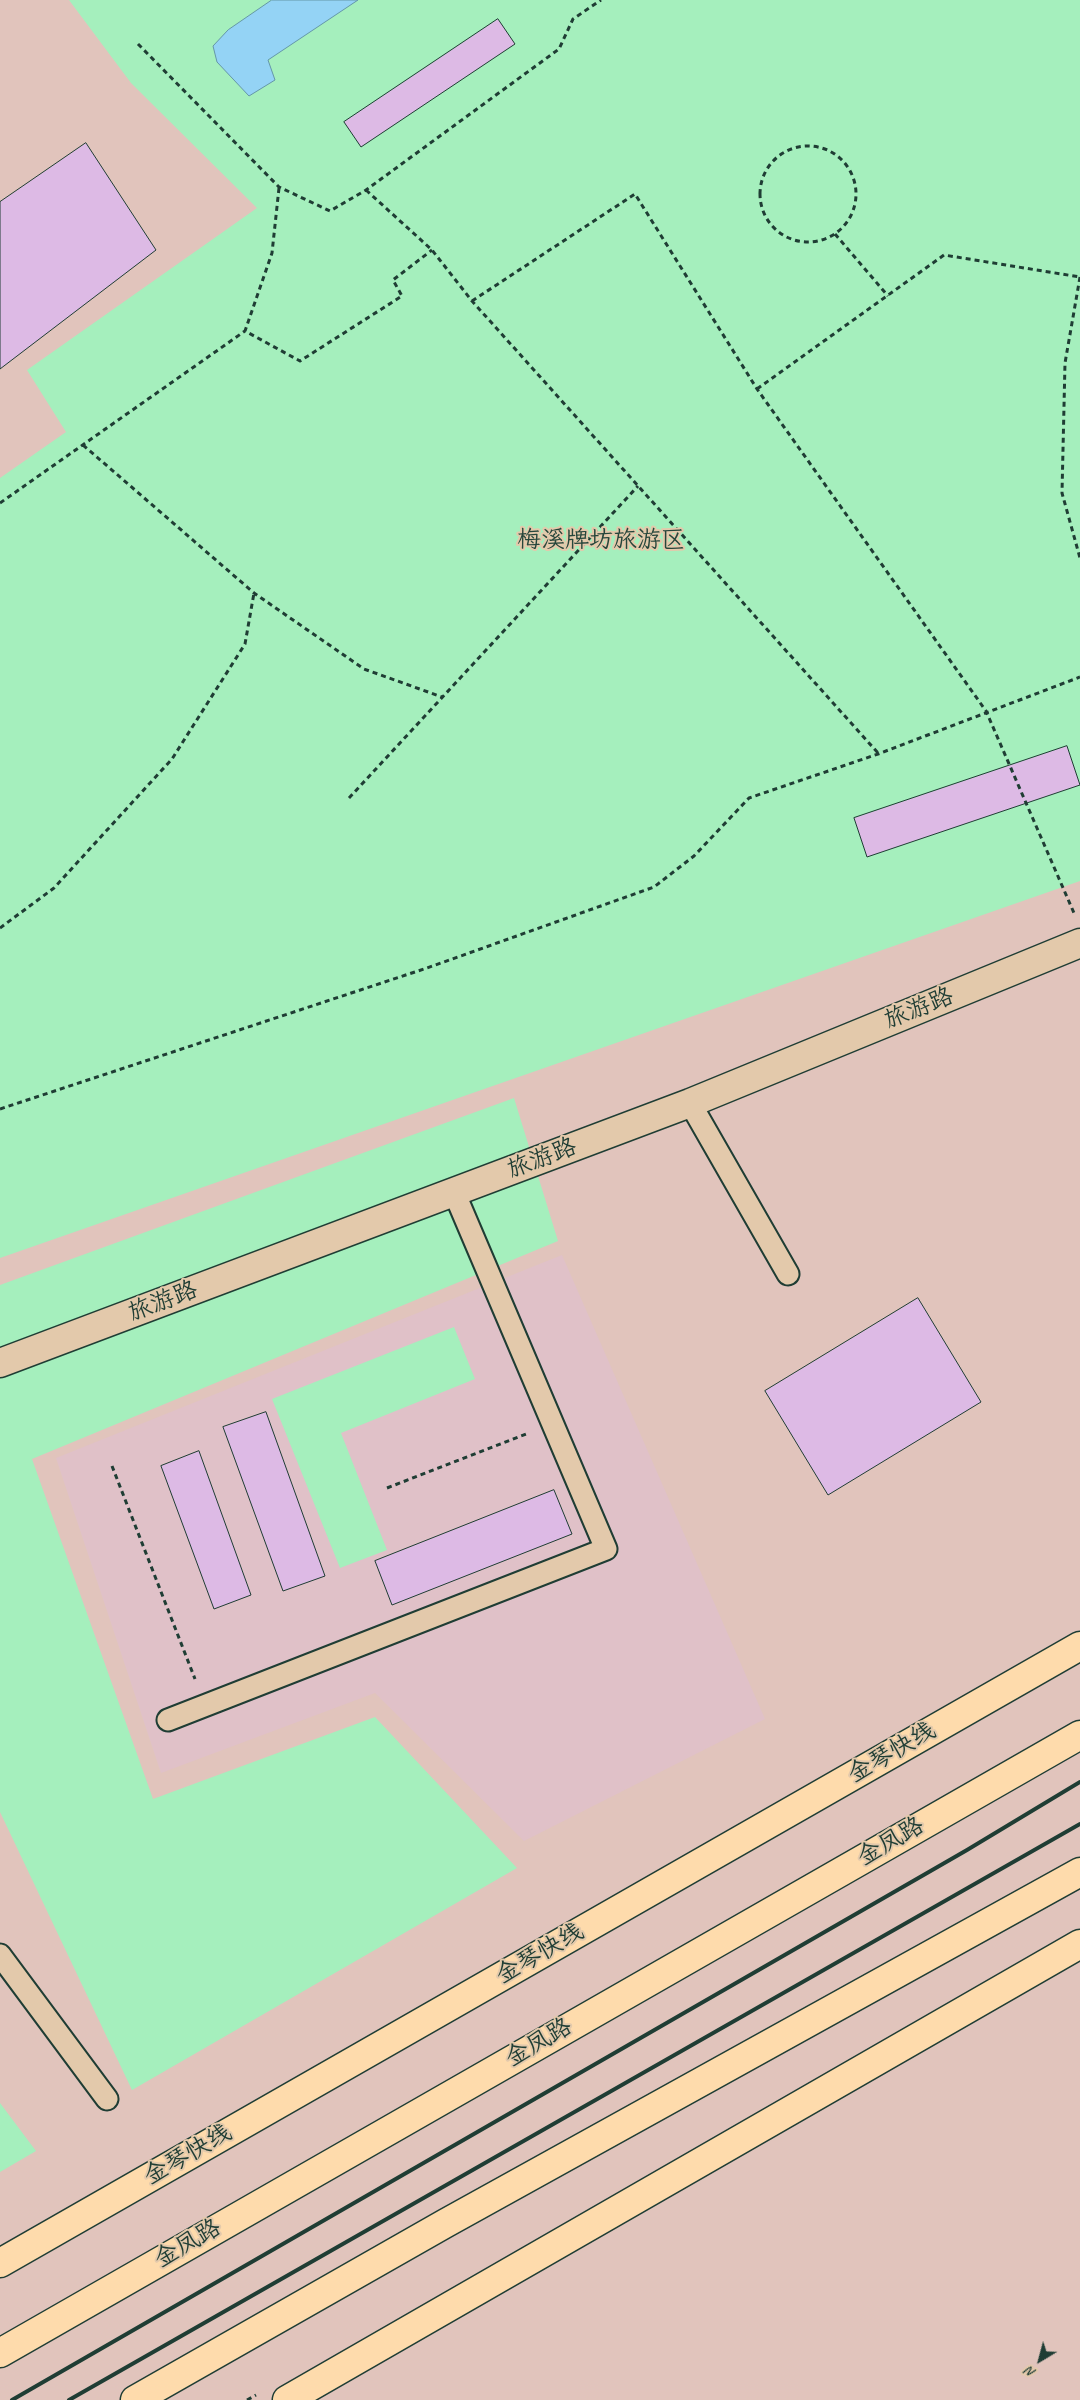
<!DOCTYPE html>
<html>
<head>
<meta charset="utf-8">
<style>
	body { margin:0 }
	#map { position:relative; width:1080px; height:2400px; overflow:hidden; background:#e1c4bc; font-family:Caveat,sans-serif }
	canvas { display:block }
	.north { position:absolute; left:1015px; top:2335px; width:50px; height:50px; -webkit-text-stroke:4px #e3c9ab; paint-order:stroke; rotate:217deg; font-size:14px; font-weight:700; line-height:20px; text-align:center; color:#1f3d34 }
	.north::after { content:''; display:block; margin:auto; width:18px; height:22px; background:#1f3d34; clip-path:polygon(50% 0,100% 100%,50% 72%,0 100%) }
</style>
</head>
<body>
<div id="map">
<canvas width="1080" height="2400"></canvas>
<div class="north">N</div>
</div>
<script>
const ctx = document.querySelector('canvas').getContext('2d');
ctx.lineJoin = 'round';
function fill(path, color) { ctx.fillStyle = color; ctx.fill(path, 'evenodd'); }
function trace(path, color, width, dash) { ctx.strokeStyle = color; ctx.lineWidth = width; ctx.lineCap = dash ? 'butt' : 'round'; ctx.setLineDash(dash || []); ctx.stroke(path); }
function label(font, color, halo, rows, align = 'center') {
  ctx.font = font + ' Caveat,"LXGW WenKai TC",sans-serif'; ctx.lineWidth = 4; ctx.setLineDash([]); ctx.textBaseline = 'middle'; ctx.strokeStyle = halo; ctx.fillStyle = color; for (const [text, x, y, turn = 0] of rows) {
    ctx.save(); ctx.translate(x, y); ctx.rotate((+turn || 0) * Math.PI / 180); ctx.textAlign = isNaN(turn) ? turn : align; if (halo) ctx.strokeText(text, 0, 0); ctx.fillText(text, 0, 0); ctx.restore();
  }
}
fill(new Path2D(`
	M562,1255l203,464 -241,122 -149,-148 -214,80 -105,-315z`), '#e0c1c8');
fill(new Path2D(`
	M69,0h1011v881l-1080,377v-780l66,-46 -39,-62 230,-162 -126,-125z
	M514,1098l44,143 -526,218 121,340 222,-82 142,151 -385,222 -132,-278v-527z
	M454,1327l21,52 -134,54 46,117 -47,18 -68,-169z
	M0,2103l36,48 -36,21z`), '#a5efbd');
const water = new Path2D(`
	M272,0h86l-90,60 7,20 -26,16 -32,-34 -4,-16 15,-16z`);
fill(water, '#94d3f5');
trace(water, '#6597a8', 1);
const building = new Path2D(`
	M498,19l17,25 -154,103 -17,-25z
	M86,143l70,107 -156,119v-167z
	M1067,746l13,39 -213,72 -13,-39z
	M918,1298l63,104 -153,93 -63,-104z
	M266,1412l59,164 -42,15 -60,-164z
	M199,1451l52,144 -37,14 -53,-143z
	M554,1490l18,44 -180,71 -17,-44z`);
fill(building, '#ddbae5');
trace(building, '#1f3d34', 1);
const lane = new Path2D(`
	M690,1103l98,171
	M168,1720l438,-171 -152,-357
	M0,1955l107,144`);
const secondary = new Path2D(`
	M0,1363l690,-260 390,-160`);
const primary = new Path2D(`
	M0,2353l1080,-618
	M135,2400l311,-177 634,-351`);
const highway = new Path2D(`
	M0,2263l1080,-617
	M287,2400l793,-456`);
trace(lane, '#1f3d34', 25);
trace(secondary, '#1f3d34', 31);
trace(primary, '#1f3d34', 31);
trace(highway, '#1f3d34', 31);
trace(new Path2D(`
	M138,44l141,143 51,24 36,-21 193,-141 14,-30 28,-19
	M760 194a48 48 0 1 1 96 0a48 48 0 1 1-96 0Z
	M279,188l-7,65 -27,78 55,30 102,-65 -9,-16 39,-30
	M366,190l66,60 40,51 406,452
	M835,234l53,62
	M1080,277l-15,86 -3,130 18,65
	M472,301l163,-107 122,195 229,322 88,202
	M757,389l187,-134 136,22
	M83,445l171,148 110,76 78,28
	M0,503l245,-172
	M349,798l289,-312
	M0,928l54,-40 118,-129 73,-115 9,-51
	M0,1109l427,-141 227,-81 40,-31 55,-58 129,-44 202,-77
	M112,1466l83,213
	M387,1488l139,-54
	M247,2400l9,-5`), '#1f3d34', 3, [5, 4]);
trace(lane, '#e3c9ab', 21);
trace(secondary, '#e3c9ab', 28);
trace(primary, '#fedbac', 28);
trace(highway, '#fedbac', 28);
trace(new Path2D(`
	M12,2400l955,-550 113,-68
	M69,2400l1011,-576`), '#1f3d34', 4);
label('24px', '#26463b', '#e3c9ab', [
	["梅溪牌坊旅游区",601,541]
]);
label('24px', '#1f3d34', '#e3c9ab', [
	["旅游路",919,1009,-22],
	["旅游路",542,1159,-21],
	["旅游路",163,1302,-21],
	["金琴快线",892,1753,-30],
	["金凤路",891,1842,-30],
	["金琴快线",540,1954,-30],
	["金凤路",539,2043,-30],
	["金琴快线",188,2155,-30],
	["金凤路",188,2244,-30]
]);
</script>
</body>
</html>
